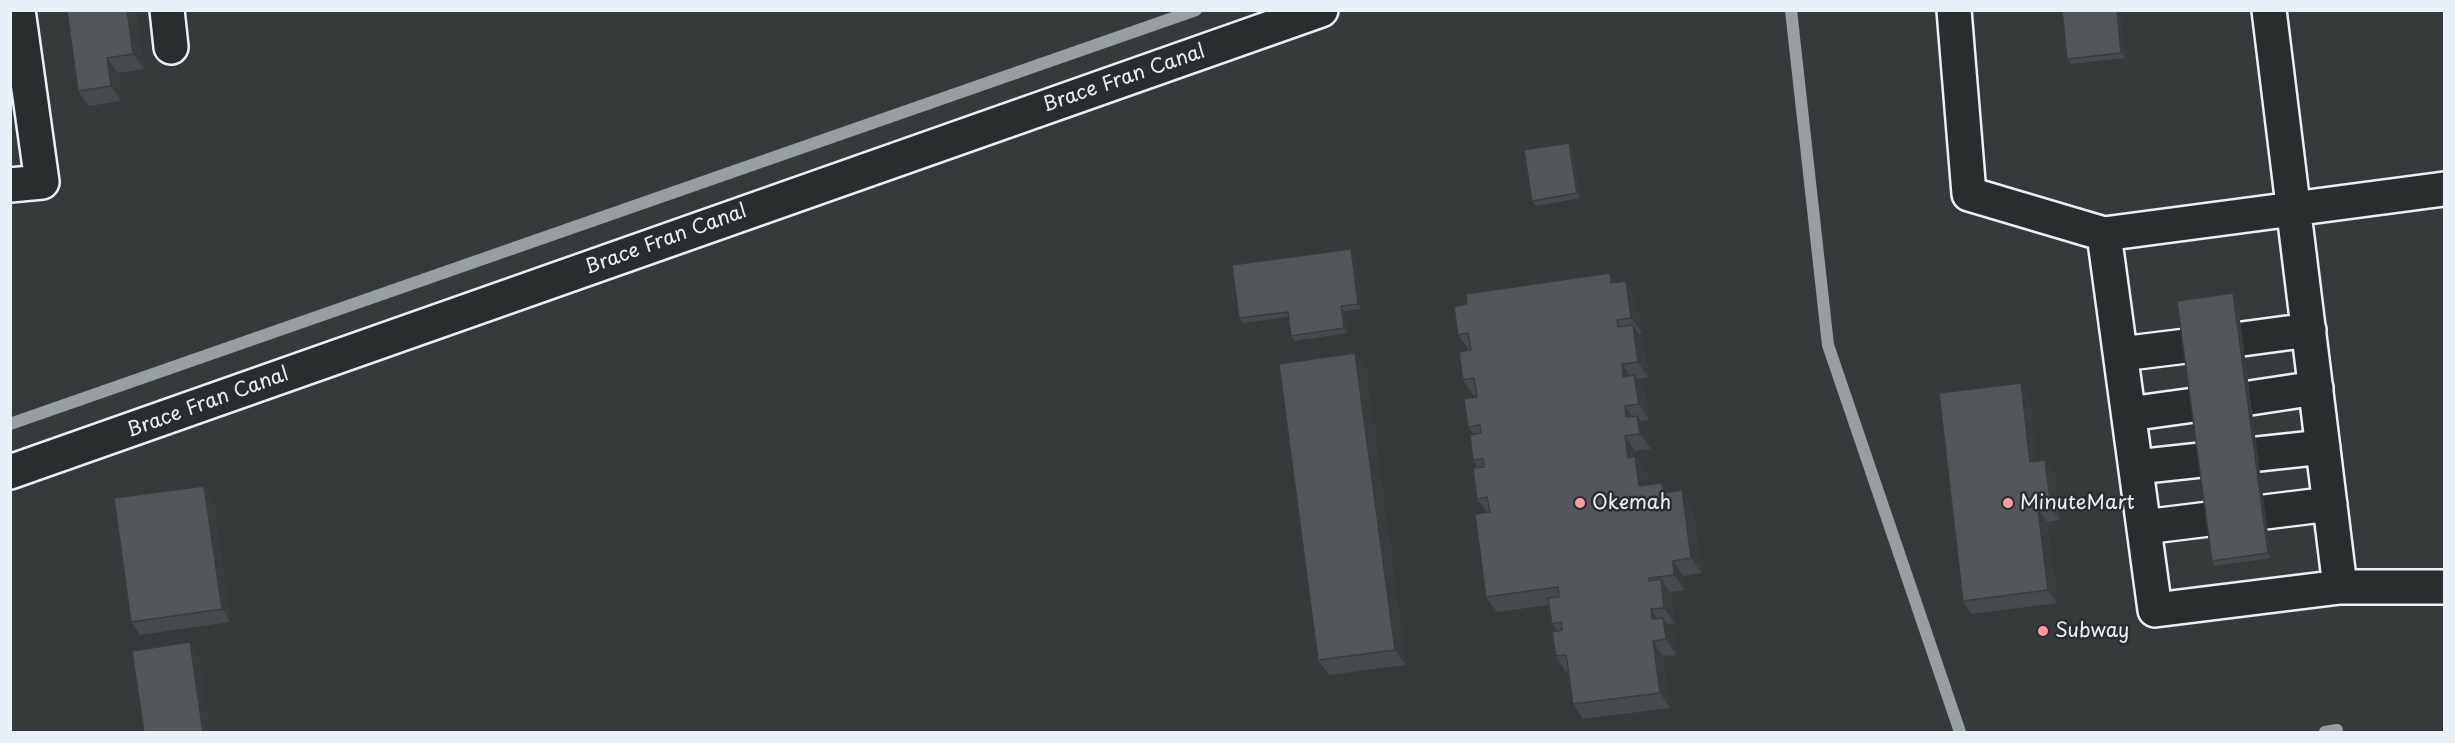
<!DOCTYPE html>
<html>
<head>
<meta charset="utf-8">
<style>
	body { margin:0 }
	#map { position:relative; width:2455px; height:743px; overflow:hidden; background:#2a2d2e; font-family:"Playpen Sans",sans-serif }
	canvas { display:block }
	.frame { position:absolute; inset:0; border:12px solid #e8f1f8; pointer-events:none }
</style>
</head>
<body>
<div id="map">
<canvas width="2455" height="743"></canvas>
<div class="frame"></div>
</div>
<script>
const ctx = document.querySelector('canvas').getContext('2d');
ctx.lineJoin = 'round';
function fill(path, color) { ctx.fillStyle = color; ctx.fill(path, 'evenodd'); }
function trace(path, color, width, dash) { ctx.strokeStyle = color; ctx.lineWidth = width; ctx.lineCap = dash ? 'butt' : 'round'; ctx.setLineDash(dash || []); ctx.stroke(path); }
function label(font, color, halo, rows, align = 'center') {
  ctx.font = font + ' "Playpen Sans",sans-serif'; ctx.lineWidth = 5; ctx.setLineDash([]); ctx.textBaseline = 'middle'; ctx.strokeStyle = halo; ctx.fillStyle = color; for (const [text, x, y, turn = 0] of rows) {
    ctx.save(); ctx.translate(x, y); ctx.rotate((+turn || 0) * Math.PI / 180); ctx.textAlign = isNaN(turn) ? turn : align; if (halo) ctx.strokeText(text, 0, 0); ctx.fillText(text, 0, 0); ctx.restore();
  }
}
fill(new Path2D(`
	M11,11h2433v721h-2433z`), '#363a3b');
trace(new Path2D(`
	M1791,10l37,335 132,387
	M10,424l1186,-414
	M2325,732l12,-2`), '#989fa3', 12);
const minor = new Path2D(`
	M167,10l4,37
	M1954,10l15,184 135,40
	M2269,10l71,577
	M10,185l32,-3 -24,-172
	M2444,189l-340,45 51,376 185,-23h104
	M2242,339l67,-9
	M2121,354l65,-8
	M2250,398l66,-10
	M2129,414l65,-9
	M2258,454l65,-7
	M2136,467l65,-7
	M10,472l1311,-462
	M2265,512l65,-8
	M2144,527l65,-8`);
trace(minor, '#e8f1f8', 38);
trace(minor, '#2a2d2e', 33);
fill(new Path2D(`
	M67,10h69l8,59 -26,4 3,28 -32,5 -11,-15z
	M2062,10h58l5,48 -54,6 -4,-5z
	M1569,143l3,5 8,50 -44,8 -4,-5z
	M1351,249l3,5 7,55 -17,2 3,22 -52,8 -4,-5 -3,-19 -45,6 -4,-5z
	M1610,273l6,10 10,-2 10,16 6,36h-3l4,7 5,37 -11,2 8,11 4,30 -8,1 7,10 3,18 -16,2 1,7 10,13 2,14 14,-2 6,9 24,13 10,68 -19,3 2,14 -15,2 1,2 4,29 -8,1 7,9 2,22 -13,1 7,52 -87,11 -10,-15 -5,-33 -2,1 -10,-16 1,-25 -5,-7 -3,-19 -52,7 -11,-15 1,-85 -10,-13 1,-31 -5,-8 1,-26 -6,-7 9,-30 -1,-2 -2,1 -11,-16 8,-30h-2l-11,-15 9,-31z
	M2233,293l4,5 34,260 -56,8 -3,-5z
	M1355,353l11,16 40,296 -77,10 -11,-15z
	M2029,396l8,65 8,-1 9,13 6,47 -13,2 10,81 -85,11 -9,-13z
	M204,486l9,13 17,123 -90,13 -9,-13z`), '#474b4d');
fill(new Path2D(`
	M127,10h9l8,59 -11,-15z
	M2117,10h3l5,48 -4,-5z
	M107,58l11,15 3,28 -10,-15z
	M1569,143l3,5 8,50 -3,-5z
	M1351,249l3,5 7,55 -3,-5z
	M1610,273l10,15 -9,-5z
	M1626,281l10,16 6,36 -11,-15z
	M2233,293l4,5 34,260 -3,-5z
	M1341,306l3,5 3,22 -3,-5z
	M1633,325l10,15 5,37 -10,-15z
	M1355,353l11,16 40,296 -11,-15z
	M1622,364l10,16 -9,-3z
	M1634,375l11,15 4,30 -10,-16z
	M2021,383l8,13 10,79 -9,-13z
	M1625,406l10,15 -9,-4z
	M1637,416l11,15 3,18 -11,-15z
	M1625,436l10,15 1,7 10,13 4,30 -11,-15 -11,-28z
	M2045,460l9,13 6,47 -9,-12z
	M1662,483l10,15 -8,-5z
	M204,486l9,13 17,123 -8,-13z
	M1682,490l10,15 10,68 -11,-15z
	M2038,509l9,13 10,81 -9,-13z
	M1673,561l10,15 2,14 -11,-15z
	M1661,579l10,15 4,29 -11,-15z
	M1651,609l10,15 -9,-5z
	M1663,618l11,15 2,22 -10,-16z
	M1653,641l10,15 7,52 -10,-15z
	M190,642l9,13 11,77h-7z`), '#3a3d3e');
const building = new Path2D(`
	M67,10h60l6,44 -26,4 4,28 -33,5z
	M2062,10h55l4,43 -54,6z
	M1569,143l8,50 -45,8 -8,-51z
	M1351,249l7,55 -17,2 3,22 -53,8 -3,-24 -49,6 -7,-53z
	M1610,273l1,10 15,-2 5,37 -14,2 1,7 15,-2 5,37 -16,2 1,13 11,-2 5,29 -14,2 1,11 11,-1 3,18 -15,2 3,22 7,-2 4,30 23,-3 2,10 18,-3 9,68 -18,3 1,14 -25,3v3l12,-2 3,29 -13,1 1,10 11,-1 3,21 -13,2 7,52 -87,11 -7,-49 -10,1 -4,-24 10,-2 -1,-8 -9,2 -4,-26 11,-1 -1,-10 -72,10 -11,-83 15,-2 -3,-15 -10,2 -4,-31 11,-1 -1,-8 -10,1 -3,-25 11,-2 -1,-8 -12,2 -4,-28 13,-2 -3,-19 -11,2 -4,-28 12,-2 -3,-17 -10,2 -4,-28 13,-3 -1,-10z
	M2233,293l35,260 -56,8 -35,-260z
	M1355,353l40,297 -77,10 -39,-296z
	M2021,383l9,79 15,-2 6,48 -13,1 10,81 -85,11 -24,-208z
	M204,486l18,123 -91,13 -17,-124z
	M190,642l13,90h-59l-12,-81z`);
fill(building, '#535759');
trace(building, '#3a3d3e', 1.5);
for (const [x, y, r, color] of [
	[1580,503,6,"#ff9aa2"],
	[2008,503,6,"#ff9aa2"],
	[2043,631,6,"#ff9aa2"]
]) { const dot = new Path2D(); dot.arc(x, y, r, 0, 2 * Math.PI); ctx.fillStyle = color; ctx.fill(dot); trace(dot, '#2a2d2e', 2); }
label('20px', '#e8f1f8', '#2a2d2e', [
	["Brace Fran Canal",1124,79,-19],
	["Brace Fran Canal",666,240,-20],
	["Brace Fran Canal",208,403,-20]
]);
label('20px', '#e8f1f8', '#2a2d2e', [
	["Okemah",1592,503],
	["MinuteMart",2020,503],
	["Subway",2055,631]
], 'left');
</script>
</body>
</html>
